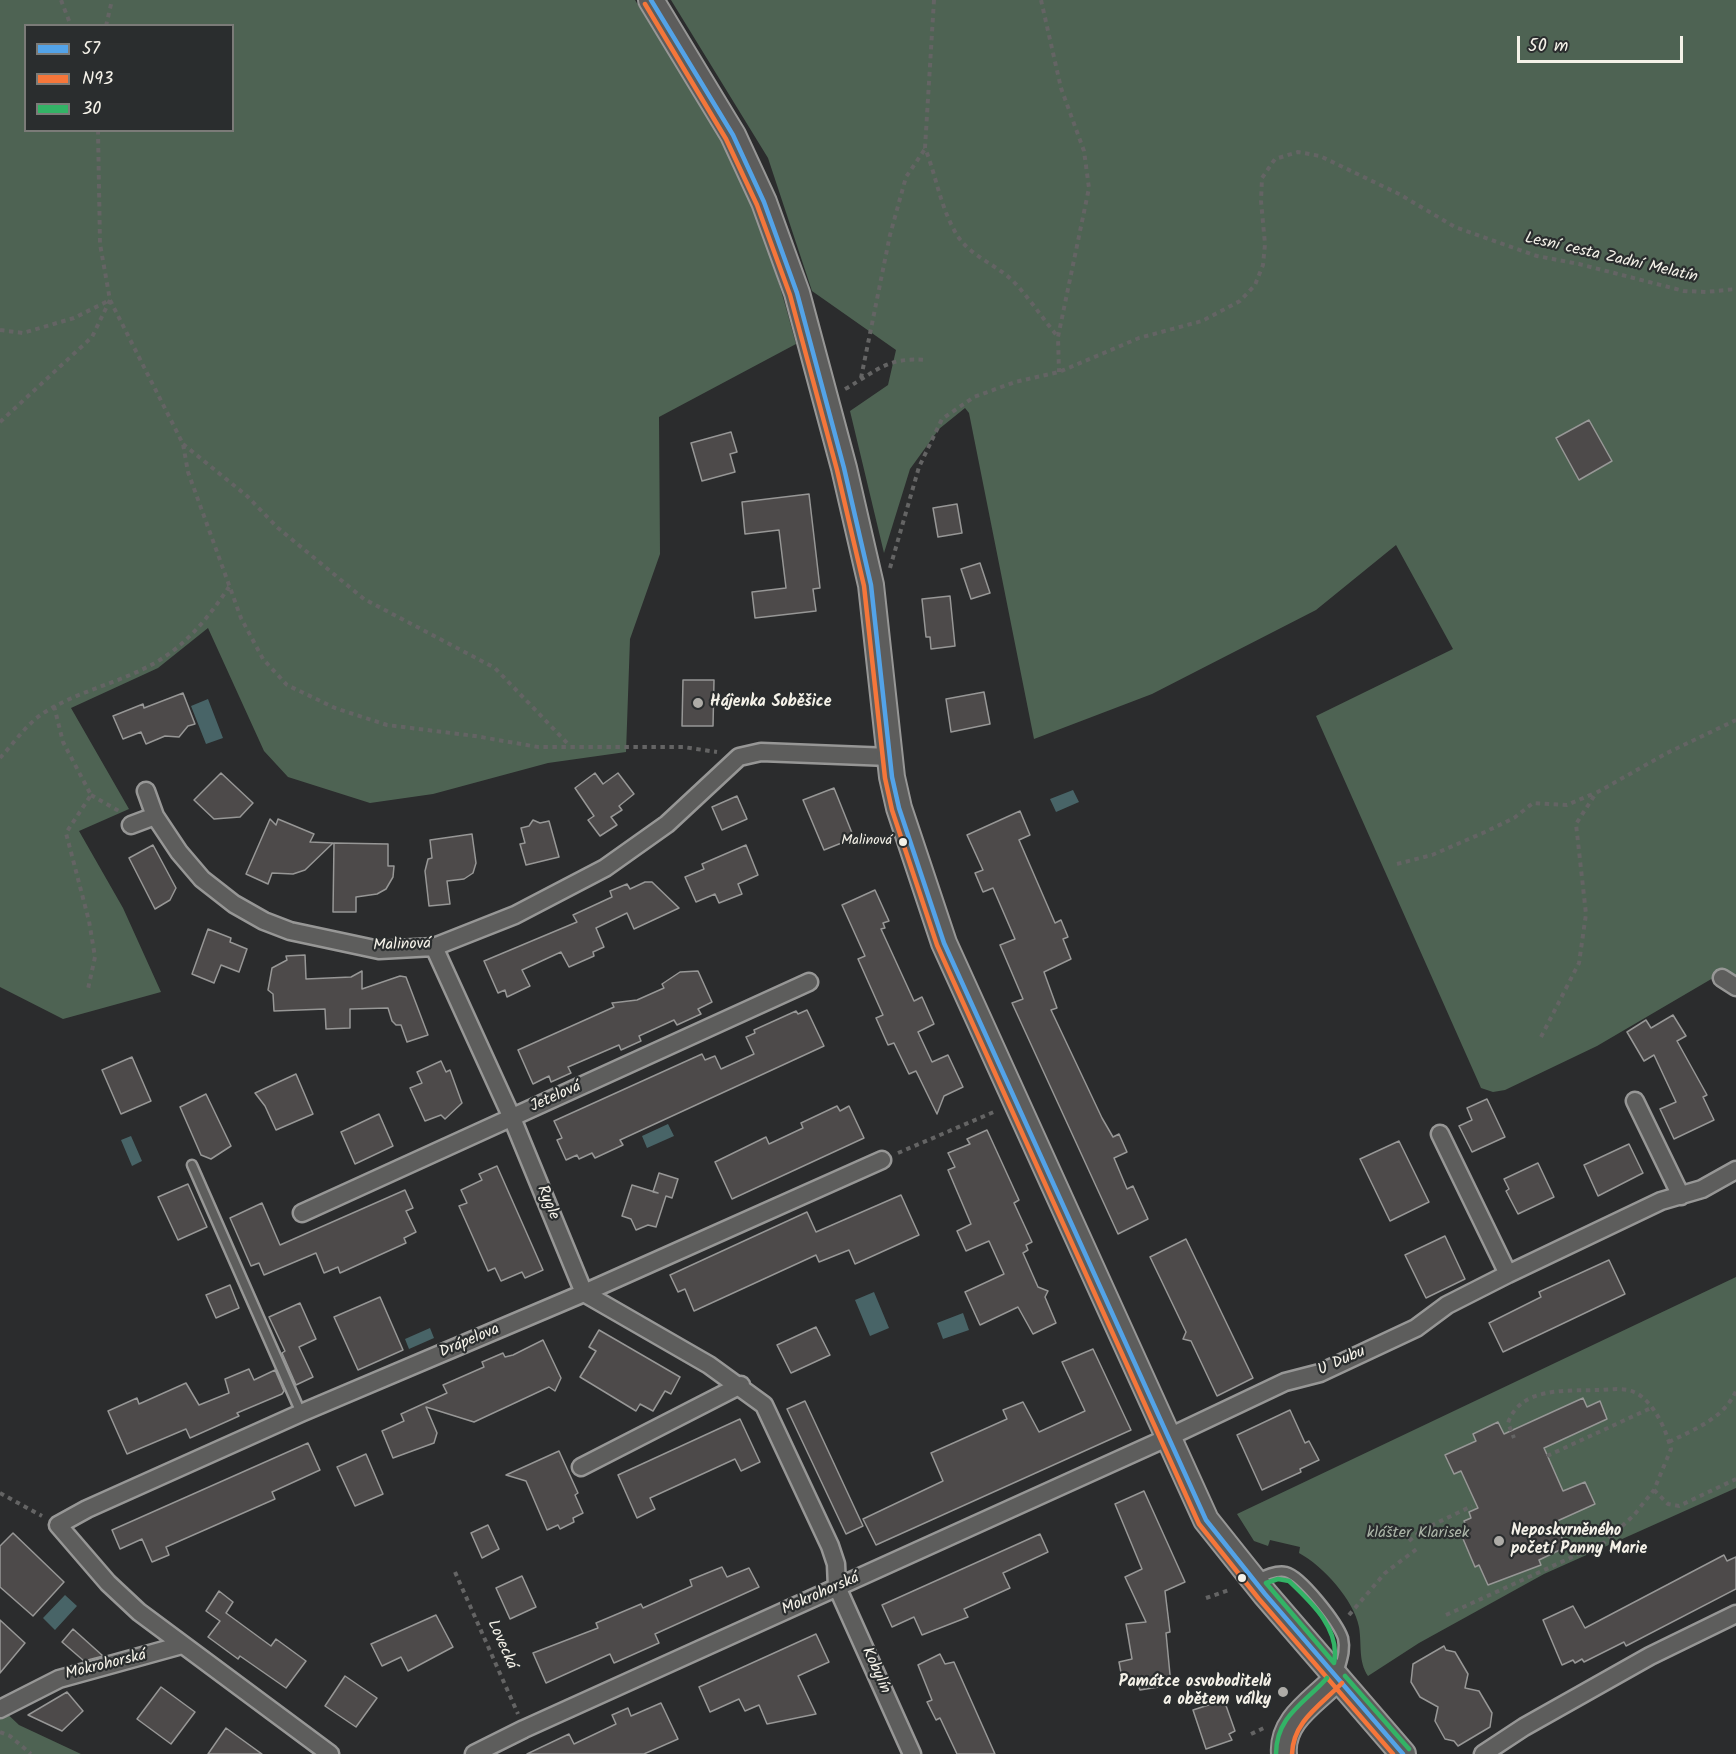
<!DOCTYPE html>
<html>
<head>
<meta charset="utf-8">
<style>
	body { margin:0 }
	#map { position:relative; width:1736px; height:1754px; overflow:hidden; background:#2b2c2d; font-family:Kalam,sans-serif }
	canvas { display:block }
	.legend { position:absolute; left:24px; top:24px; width:210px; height:108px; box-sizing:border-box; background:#2a2d2e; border:2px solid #7b7b78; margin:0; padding:8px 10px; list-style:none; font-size:18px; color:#f4f1e8 }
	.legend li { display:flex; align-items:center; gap:12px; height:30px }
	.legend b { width:30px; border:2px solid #7b7b78 }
	.scale { position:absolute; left:1517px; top:36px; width:166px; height:27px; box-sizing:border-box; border:3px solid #f4f1e8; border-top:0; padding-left:8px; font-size:18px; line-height:21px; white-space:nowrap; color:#f4f1e8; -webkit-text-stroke:4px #2a2d2e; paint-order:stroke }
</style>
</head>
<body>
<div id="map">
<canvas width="1736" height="1754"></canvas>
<ul class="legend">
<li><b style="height:8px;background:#53a3e8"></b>57</li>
<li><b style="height:8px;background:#f5763a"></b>N93</li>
<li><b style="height:8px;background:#33b366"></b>30</li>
</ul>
<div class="scale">50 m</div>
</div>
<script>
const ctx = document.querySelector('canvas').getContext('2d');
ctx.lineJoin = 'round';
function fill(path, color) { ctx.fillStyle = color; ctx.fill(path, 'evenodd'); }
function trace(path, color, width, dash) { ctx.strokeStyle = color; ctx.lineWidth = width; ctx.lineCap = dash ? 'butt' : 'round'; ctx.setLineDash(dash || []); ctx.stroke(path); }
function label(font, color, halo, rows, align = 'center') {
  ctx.font = font + ' Kalam,sans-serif'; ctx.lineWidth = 4.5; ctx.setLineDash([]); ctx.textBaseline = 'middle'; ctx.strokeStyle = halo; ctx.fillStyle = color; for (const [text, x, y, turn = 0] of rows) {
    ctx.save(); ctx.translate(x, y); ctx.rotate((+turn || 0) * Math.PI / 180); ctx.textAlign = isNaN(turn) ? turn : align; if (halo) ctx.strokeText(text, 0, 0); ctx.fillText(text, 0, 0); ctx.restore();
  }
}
fill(new Path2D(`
	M0,0h635c28,46 59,92 86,140 35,63 57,135 75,204l-137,73 1,137 -30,85 -4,113 -78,11 -115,31 -63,9 -82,-26 -24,-26 -56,-123 -50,40 -87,40 58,101 -50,22 44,77 38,84 -98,27 -63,-32zM26,26h206v104h-206z
	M671,0h1065v977l-11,-6 -128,75 -92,44 -12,2 -12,-4 -165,-372 137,-67 -57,-104 -80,65 -164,84 -118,45 -65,-326 -4,-5 -26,21 -29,40 -26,84 -34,-142 38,-26 8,-35 -84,-59 -44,-133z
	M1736,1277v211l-192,86 -125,69 -51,33c-10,-15 -6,-31 -9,-49 -5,-27 -36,-61 -60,-74l1,-6 -30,-7 -2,6 -14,-5 -17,-27z
	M0,1707l19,18 62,29h-81z`), '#4e6353');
fill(new Path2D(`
	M208,699l15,39 -17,6 -15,-38z
	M1073,790l6,12 -23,10 -6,-13z
	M668,1124l6,12 -27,12 -5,-12z
	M131,1136l11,25 -10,5 -11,-26z
	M874,1292l15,36 -19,8 -15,-36z
	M963,1313l6,17 -26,9 -6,-16z
	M430,1328l4,10 -25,11 -4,-10z
	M65,1595l12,11 -22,24 -12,-12z`), '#486467');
const building = new Path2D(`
	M1589,420l23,41 -33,19 -23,-42z
	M731,432l6,20 -7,2 5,18 -33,9 -11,-38z
	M809,494l11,94 -7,1 3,22 -61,7 -3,-26 34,-4 -7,-58 -34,4 -3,-32z
	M957,504l5,29 -24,4 -5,-29z
	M980,563l10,30 -19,6 -10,-30z
	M950,596l5,50 -24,3 -1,-12h-4l-4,-38z
	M683,680h31l-1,46h-31z
	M984,692l6,32 -39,8 -5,-33z
	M183,693l12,31 -7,2 -9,11 -14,-1 -19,8 -5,-12 -18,7 -10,-23 30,-12 1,4z
	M221,773l32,30 -13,14 -26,2 -20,-19z
	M595,773l8,11 15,-11 16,21 -15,12 3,4 -11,7 6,8 -17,11 -12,-16 6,-4 -19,-28z
	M834,788l20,50 -30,12 -21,-50z
	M737,796l10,23 -25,11 -10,-23z
	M1020,811l10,24 -11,5 36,83 6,-3 7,17 -5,2 8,20 -27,13 13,36 -6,2 51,108 11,19 6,-3 8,18 -13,6 13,31 6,-3 15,33 -30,15 -106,-231 11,-4 -23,-54 15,-6 -22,-51 -10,4 -8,-19 8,-3 -16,-35z
	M270,819l6,6 2,-6 36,15 -4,8 23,1 -28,27 -12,4 -21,-1 -4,11 -22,-10z
	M533,820l7,3 9,-2 10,36 -33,8 -6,-21 5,-1 -4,-15 8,-2z
	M472,834l4,29 -3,10 -9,6 -17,2 3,23 -21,2 -4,-35 3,-12 4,-1 -2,-18z
	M334,843l54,1v22h6l-1,11 -7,12 -9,5 -21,3v15h-23z
	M153,845l23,43 -6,12 -15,9 -26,-51z
	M746,845l12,30 -20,9 4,10 -23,9 -4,-9 -19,8 -11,-25 19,-8 -2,-5z
	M645,882h7l27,26 -45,21 -7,-16 -31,15 8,19 -11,5 1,4 -25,11 -8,-15 -39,18 8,16 -23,11 -2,-7 -7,3 -14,-32 93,-39 -4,-7 39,-18 -2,-6 17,-7 3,5z
	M875,890l14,31 -6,2 2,5 -4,1 33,72 8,-4 12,27 -16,8 14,30 16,-7 15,32 -19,9 -7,18 -21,-43 -7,3 -15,-31 -6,2 -12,-27 7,-3 -25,-56 7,-3 -23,-51z
	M208,929l23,9 -1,4 17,7 -8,23 -18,-7 -7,18 -22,-9z
	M305,955l1,24 45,-2 11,-6v18l38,-13 6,1 22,58 -21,7 -6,-17h-5l-4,-4 -4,-13 -38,1v19l-24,1 -1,-20 -51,2 -1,-17 -5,-4 4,-22 15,-8 -1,-4z
	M698,971l14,31 -14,7 3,5 -24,11 -3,-5 -35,16 2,5 -20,9 -2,-5 -51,22 3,6 -20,9 -2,-6 -16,8 -15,-34 96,-43 -2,-4 25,-3 27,-12 -2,-4 18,-12z
	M807,1010l17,36 -204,94 3,5 -28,13 -3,-5 -13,6 -2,-4 -11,5 -9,-20 5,-2 -8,-17 148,-67 3,6 10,-4 6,13 33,-15 -8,-17 9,-4 -1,-3 42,-19 2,3z
	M1673,1015l13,21 -9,5 30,54 -4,2 11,23 -40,19 -14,-30 16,-7 -22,-47 -10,6 -17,-29 19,-12 5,8z
	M132,1057l19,44 -30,13 -19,-44z
	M441,1061l5,11 4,-2 12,33 -17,16 -4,-4 -16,6 -15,-33 12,-5 -5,-11z
	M296,1074l17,40 -37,16 -11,-24 -10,-13z
	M206,1094l25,52 -20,13 -10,-4 -21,-48z
	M1487,1099l18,38 -33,15 -13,-26 13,-6 -5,-12z
	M837,1106l3,5 9,-5 15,32 -132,61 -17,-37 51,-25 3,7 34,-16 -2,-5z
	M379,1114l14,32 -38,18 -14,-32z
	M987,1130l32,70 -5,3 18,39 -6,3 2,5 -5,3 15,34 10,4 -3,6 11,26 -23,11 -15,-27 -38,18 -15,-33 39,-18 -15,-33 -23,10 -9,-20 14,-7 -23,-54 7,-3 -7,-14 22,-9 -3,-5z
	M1399,1141l30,61 -39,19 -30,-62z
	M1629,1144l14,29 -45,23 -14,-31z
	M1538,1163l16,34 -36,17 -12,-23 3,-2 -5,-10z
	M497,1166l46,104 -18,8 -3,-6 -21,9 -6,-13 -7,3 -29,-65 8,-3 -6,-13 21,-10 -3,-6z
	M659,1173l19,6 -6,19 -6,-2 -10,31 -8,-2 -12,5 -5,-11 -9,-3 10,-31 26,8 -5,-1z
	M188,1184l19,43 -29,13 -20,-43z
	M405,1190l8,18 -7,3 10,21 -12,6 2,5 -66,30 -2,-6 -14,6 -8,-20 -52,22 -5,-12 -8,3 -21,-48 32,-15 18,42z
	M901,1195l18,40 -64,29 -6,-14 -30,12 -3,-7 -122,56 -9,-22 -7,3 -8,-17 137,-63 9,20z
	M1445,1236l20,43 -39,19 -21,-43z
	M1186,1239l67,139 -36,18 -26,-55 -8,-2 3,-7 -36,-75z
	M1609,1260l16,34 -122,58 -14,-29 52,-26 -2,-5z
	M230,1285l9,23 -23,10 -10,-23z
	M380,1297l23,53 -45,20 -24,-53z
	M300,1303l16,36 -17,8 14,30 -17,8 -14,-32 3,-2 -16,-34z
	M816,1327l14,28 -39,18 -14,-28z
	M599,1330l81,47 -9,17 -6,-3 -12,20 -13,-7 -4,7 -56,-34 16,-26 -7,-4z
	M543,1340l18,38 -6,13 -6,-4 -75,35 -48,-15 11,26 -3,10 -41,15 -11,-27 22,-10 -3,-7 46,-21 -4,-8 41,-18 -2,-5 21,-9 2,4 8,-2z
	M1093,1349l38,81 -255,115 -13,-26 80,-38 -12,-28 76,-34 -4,-9 20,-8 16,30 46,-21 -23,-49z
	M249,1369l5,11 21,-10 9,21 -2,3 -45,19 2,3 -49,22 -4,-9 -59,25 -19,-43 29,-13 2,6 47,-21 13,22 30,-12 -4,-14z
	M1583,1398l4,9 13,-6 7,18 -63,29 19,43 22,-9 10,22 -40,18 11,25 -27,13 2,5 -53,20 -9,-20 -4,2 -14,-33 7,-3 -4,-10 7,-3 -2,-6 9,-4 -17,-37 -7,3 -9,-19 31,-14 -3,-7 25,-12 6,12z
	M805,1401l58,125 -17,8 -59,-125z
	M1290,1410l15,33 4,-2 10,19 -19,9 1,3 -39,18 -25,-55z
	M740,1419l20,43 -19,9 -6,-12 -85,39 5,11 -18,9 -19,-43z
	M308,1443l12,27 -48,22 3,7 -109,48 3,8 -17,7 -10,-23 -22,10 -8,-19z
	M559,1451l19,42 -3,2 8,18 -10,5 1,4 -14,7 -2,-4 -11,5 -21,-49 -20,-6z
	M366,1454l17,40 -28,12 -18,-39z
	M1144,1491l41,91 -20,9 5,41 -4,1 5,52 -31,5 -6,-14 -12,2 -3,-16 13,-3 -6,-35 20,-2 -21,-45 17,-8 -27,-65z
	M488,1525l11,24 -17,9 -11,-25z
	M13,1533l51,49 -31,34 -33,-29v-41z
	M1040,1534l8,18 -45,21 7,15 -46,21 4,8 -46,18 -8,-18 -22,10 -10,-22z
	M1724,1555l3,6 9,-4v32l-110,57 -2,-4 -40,20 -2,-3 -7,4 -2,-3 -11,5 -19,-45 30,-14 12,22z
	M722,1567l5,10 22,-9 10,19 -104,47 4,9 -45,20 -4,-9 -64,29 -13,-30 65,-25 -2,-5 45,-19 2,4 49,-22 -2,-6z
	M522,1576l14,31 -26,12 -14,-31z
	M219,1591l14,11 -7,11 45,33 5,-7 30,22 -20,27 -46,-32 -2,3 -30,-22 12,-16 -14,-10z
	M436,1615l17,32 -45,24 -7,-14 -19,9 -11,-22z
	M0,1620l25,23 -25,30z
	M73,1629l30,27 -19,5 -22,-19z
	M816,1634l13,28 -31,14 18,38 -49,10 -8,-19 -14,6 -6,-12 -29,13 -11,-25z
	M1444,1646l2,4 9,2 13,22 -3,14 14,3 13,22 -2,14 -32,19 -4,-5 -9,-2 -10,-18 3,-14 -18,-10 -9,-15 2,-18z
	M940,1654l5,10 9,-2 41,92h-38l-17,-36 -4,2 -9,-18 5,-2 -14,-35z
	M345,1676l32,22 -21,29 -31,-21z
	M161,1687l34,25 -24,32 -34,-25z
	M67,1692l16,19 -21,20 -34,-16z
	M1224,1700l11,31 -6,3 3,6 -26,9 -13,-39z
	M661,1703l17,36 -34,15h-117l42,-20 5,10 42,-20 -4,-9 16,-7 3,8z
	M226,1728l36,26h-54z`);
fill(building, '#4d4a4a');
trace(building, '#979796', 1.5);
const lane = new Path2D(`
	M192,1165l109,248
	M1256,1580c9,-5 20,-10 30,-8 16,4 52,51 57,66 3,13 -2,24 -5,36`);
const street = new Path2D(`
	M146,791l9,25
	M131,825l24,-9 24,36 23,27 32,25 30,17 26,10 89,19 55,-3 81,-32 90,-47 62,-44 72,-67 22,-5 129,5
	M434,947l78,171 72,175 125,72 55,40 66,141 6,18 1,23 75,167
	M1722,978l14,9
	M1635,1101l46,95
	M1440,1134l68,140
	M302,1213l507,-231
	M581,1467l160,-82
	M0,1709l59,-30 123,-34
	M330,1754l-191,-142 -31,-29 -50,-58 29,-16 214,-96 283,-120 298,-133
	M474,1754l50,-25 645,-292 116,-55 35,-9 96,-45 31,-23 61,-31 153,-73 41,-12 34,-19
	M1483,1754l41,-27 126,-71 86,-42`);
const secondary = new Path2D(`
	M651,0l82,135 31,67 33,91 47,175 27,117 21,192 7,31 45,135 262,577 59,74 138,160
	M1284,1754c-3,-35 32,-53 53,-76`);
trace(lane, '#979796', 13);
trace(street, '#979796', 21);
trace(secondary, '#979796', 28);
trace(new Path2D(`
	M61,0l10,26
	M934,0l-9,148c12,30 15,59 32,87 14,22 39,29 57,47 16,17 29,37 44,55
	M1041,0l20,88 23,63 5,37 -31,149 1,35
	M106,26l6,-26
	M98,130l2,114 10,56 73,144 5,28 53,146 22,41 24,26 48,23 52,17 88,11 63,11h145l34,5
	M0,330l23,3 51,-15 36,-18
	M861,378l29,-143 16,-58 19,-28
	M845,389c34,-19 41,-32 82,-29
	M0,422l92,-85 18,-37
	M183,444l64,52 31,32 86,71 131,69 74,77
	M890,568l29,-101 23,-48 32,-22 41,-15 44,-10 80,-34 63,-17 38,-20 15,-16 8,-20 2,-21 -4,-43 1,-23 13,-19 23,-7 22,4 79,38 56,33 82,29 42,8 105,27 22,1 30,-3
	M54,706l9,36 28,53 -25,38 23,88 6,36 -7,32
	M0,758c13,-14 26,-33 42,-44 33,-22 74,-30 109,-49 34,-18 57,-47 78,-78
	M91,795l28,16
	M1397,864l35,-9 53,-23 29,-14 19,-15 34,2 28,-12
	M1541,1037l38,-74 7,-49 -10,-90 20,-31 71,-40 69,-33
	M898,1153l98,-42
	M1669,1442c26,-13 55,-24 67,-51
	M1547,1456l104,-48
	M1654,1490l14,14 11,2 57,-27
	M0,1493l42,23
	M1409,1541l13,-11 50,-24
	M455,1572l63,142
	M1206,1598l23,-8
	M1349,1615l36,-42 33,-25
	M1446,1615l159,-73 29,-27 20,-25 17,-41c-5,-19 -17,-48 -37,-57 -10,-5 -26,-2 -37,-2 -32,1 -77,-3 -89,33l6,15
	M0,1732l10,4 21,18
	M1251,1734l15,-7`), '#646464', 4, [4.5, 4.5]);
trace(lane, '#5d5d5c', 8);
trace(street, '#5d5d5c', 16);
trace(secondary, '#5d5d5c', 24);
trace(new Path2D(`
	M651,0l82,135 31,67 33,91 47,175 27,117 21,192 7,31 45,135 262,577 59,74 138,160`), '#53a3e8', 4.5);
trace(new Path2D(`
	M645,4l81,135 31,66 33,90 47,175 27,116 21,192 7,32 45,135 262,579 60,75 134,155
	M1292,1754c1,-33 29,-49 50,-71`), '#f5763a', 4.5);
trace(new Path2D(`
	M1278,1579l11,2c22,21 52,48 45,82l-68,-80z
	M1345,1676l64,73
	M1276,1754c0,-38 29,-51 51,-76`), '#33b366', 4.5);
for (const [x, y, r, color] of [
	[698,703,6,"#aeaca7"],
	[903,842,5,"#f4f1e8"],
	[1499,1541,6,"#aeaca7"],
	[1242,1578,5,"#f4f1e8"],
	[1283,1692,6,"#aeaca7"]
]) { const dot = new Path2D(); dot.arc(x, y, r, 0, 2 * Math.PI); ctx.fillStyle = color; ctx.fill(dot); trace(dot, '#2a2d2e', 2); }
label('14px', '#f4f1e8', '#2a2d2e', [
	["Malinová",892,842]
], 'right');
label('16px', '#f4f1e8', '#2a2d2e', [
	["Lesní cesta Zadní Melatín",1611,259,13],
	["Malinová",402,946,-2],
	["Jetelová",556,1098,-24],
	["Rygle",547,1203,68],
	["Drápelova",470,1342,-23],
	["U Dubu",1342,1362,-24],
	["Mokrohorská",821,1595,-24],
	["Lovecká",501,1645,66],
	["Mokrohorská",106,1666,-14],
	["Kobylín",875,1671,66]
]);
label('bold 16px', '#f4f1e8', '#2a2d2e', [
	["Hájenka Soběšice",710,703],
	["Neposkvrněného",1511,1532],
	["početí Panny Marie",1511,1550],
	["Památce osvoboditelů",1271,1683,"right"],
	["a obětem války",1271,1701,"right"]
], 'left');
label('16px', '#acb5a8', '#2a2d2e', [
	["klášter Klarisek",1418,1534]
]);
</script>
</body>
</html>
